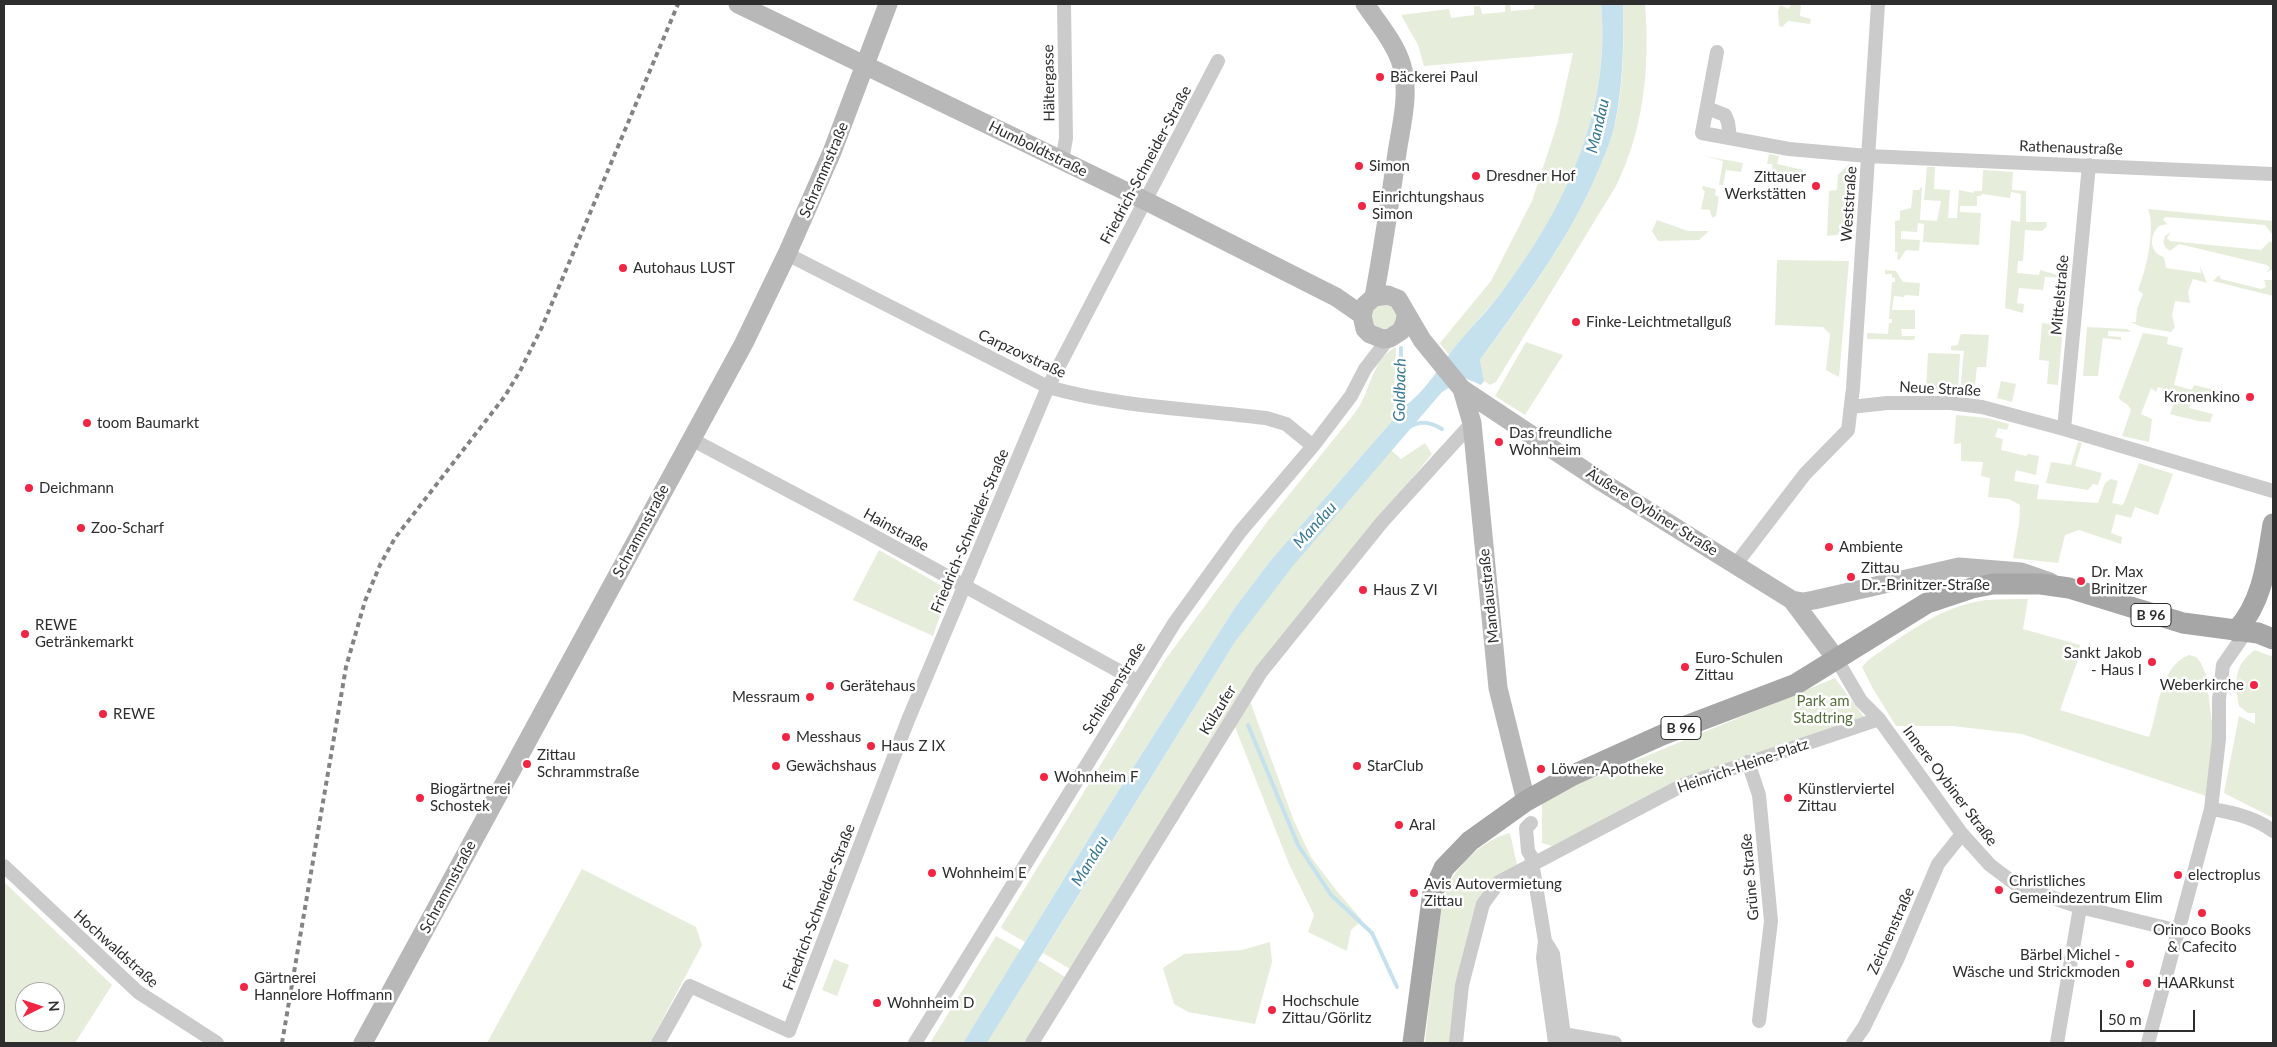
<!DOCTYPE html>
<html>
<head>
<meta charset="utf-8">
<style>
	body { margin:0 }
	#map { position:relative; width:2277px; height:1047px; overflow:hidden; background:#fff; font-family:Lato,sans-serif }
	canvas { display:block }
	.frame { position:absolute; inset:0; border:5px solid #2e2e2e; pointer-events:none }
	.north { position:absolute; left:15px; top:982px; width:50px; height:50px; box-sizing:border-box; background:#fff; border:1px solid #ababab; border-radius:50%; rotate:86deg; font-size:14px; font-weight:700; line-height:20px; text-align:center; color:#2e2e2e }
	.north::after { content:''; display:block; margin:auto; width:18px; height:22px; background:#f12544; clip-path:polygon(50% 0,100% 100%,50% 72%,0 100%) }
	.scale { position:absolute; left:2100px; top:1010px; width:95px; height:22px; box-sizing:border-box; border:2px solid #2e2e2e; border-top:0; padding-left:6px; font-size:15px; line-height:18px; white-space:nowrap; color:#2e2e2e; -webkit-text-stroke:4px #fff; paint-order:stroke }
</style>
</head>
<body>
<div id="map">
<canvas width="2277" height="1047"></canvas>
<div class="frame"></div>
<div class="north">N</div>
<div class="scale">50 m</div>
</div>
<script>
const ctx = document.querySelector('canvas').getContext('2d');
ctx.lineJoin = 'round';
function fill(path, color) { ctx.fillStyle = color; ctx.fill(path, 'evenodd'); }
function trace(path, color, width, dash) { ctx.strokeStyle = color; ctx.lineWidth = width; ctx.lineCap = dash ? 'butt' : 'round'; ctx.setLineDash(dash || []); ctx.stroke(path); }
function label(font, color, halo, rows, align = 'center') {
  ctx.font = font + ' Lato,sans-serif'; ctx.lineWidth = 5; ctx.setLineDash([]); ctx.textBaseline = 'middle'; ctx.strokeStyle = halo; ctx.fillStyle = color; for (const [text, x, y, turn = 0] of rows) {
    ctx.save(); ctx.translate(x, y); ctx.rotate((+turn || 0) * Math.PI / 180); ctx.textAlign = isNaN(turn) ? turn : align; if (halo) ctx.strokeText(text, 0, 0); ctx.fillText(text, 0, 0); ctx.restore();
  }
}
fill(new Path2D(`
	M1505,4h5l1,7 23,-2v-5h67c10,104 -35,206 -98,287 -18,21 -37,42 -54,64l-9,-12 51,-62 41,-80 25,-76 16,-72 -149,13 -6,-21 -17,-30 48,-6 2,9 23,-3v-9h6l2,8 23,-2z
	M1623,4h22c5,63 -1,125 -29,182l-120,196 -6,3 -6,-4 -4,-21c41,-56 83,-112 112,-175 8,-19 17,-37 22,-57 10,-40 10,-83 9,-124z
	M1791,4h10l-1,12 11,3 -1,5 -22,-3 -6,6 -3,-1 -1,-15 2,-6 9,4z
	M1769,154l10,2 -2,8 26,6v10l-26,-7v13h-3l-2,-22h-5z
	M1704,156l39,7 -2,9 -15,-2 -3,15h-4l4,-24z
	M1849,164l5,1 2,6 -4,58 -7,5 -18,2 2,-45 8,-1 1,-15z
	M1927,167h8l-1,22 16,1 -2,28h9l2,-28 15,3v-2h8l1,-21 30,2 -1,18 14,1v31h20l1,4 -5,5 -17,-1 -2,31h-5l-1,12 22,2 1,-5 28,8 -23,-1 -2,13 -24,-2 -2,15 7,1 -1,9 -18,-5 6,-88 9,2 1,-28 -10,-2 -1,6 -28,-4 -1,2h-4v10h-17v6l21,1 -2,32 -56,-3 1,-18 -6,-1 -1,9 -16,-1v8l19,1 -1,11 -13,-1 -7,10 -2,-1 1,-7h-3v-31l5,-1v-9l11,-3 2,-18h6l3,-4 -2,34 17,1 4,-20 -17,-1z
	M1703,186l13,3 -1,6 4,2 -3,19 -4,2 -2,-8 -9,-1 4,-18 -3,-2z
	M2148,209l125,12v13l-2,-1 -6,-8 -99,-8 -3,2 4,5 -8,2c-10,9 -10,27 5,31l2,11 35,5 -1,-7 7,17 -14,-4 -5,13 2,11 -15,-2 -3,14 3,12 -4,5 -29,-5 -11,-5h5l1,-13 6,-15 -5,-4c8,-19 18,-62 10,-81z
	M1657,220l31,11h21l-10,9 -41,1 -6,-10z
	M2171,232l-4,6 3,3 91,9 9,-9 3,2v26l-8,4 5,-5 -3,-3 -88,-21 -9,7c-6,-4 -8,-8 -5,-15z
	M1777,260l72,1 -10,116 -13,-7 4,-36 -7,-7 -48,-2z
	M1885,270l11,1 7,11 17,1 -1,13 -14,-1 -1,2 -10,-1 -2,14h23v19h-14l1,7h13l-1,4 -47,-1v-6l21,1 1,-11h3v-4h-3l3,-37h3v-4l-3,-1v-3h-7z
	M2219,275l2,4 40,10 5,-2 -2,-7h9v16l-60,-15z
	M1371 316a13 13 0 1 1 26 0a13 13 0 1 1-26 0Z
	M2042,323l21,3 -5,59 -11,-1 2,-23 -10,-1z
	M2087,327l40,2 4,3 -23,-1v5l13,1v3l-18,-2 -5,38h-15z
	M2143,333l25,4 -1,7 16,4 -9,37 18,5 2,-5 24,6v10l-25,-6 -4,13 24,6 -3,8 -12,-1 -28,-7 8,-21 -20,-6 -2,5 -5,-4 -10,26 11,5 -3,23 -27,-6 9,-26 -3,-5 -8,-5 -1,-3z
	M1963,334l26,1 -3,32h-9l-3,27 -14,-2 4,-41 -13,-1v-4l7,-1 2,-10z
	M1526,342l37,13 -38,60 -30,-19z
	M1396,347l-3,73 -122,140 -35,46 -126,198 -85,138 -21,-12 -3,-3 164,-267 102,-138 83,-103c5,-6 10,-13 13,-20 9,-19 13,-42 33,-52z
	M1928,353l32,1 -2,38 -32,-3z
	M2001,381l15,3 -4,18 -15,-4z
	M1956,415l31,3 22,6 -2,6 -9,-2 -3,9 8,2 -2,11 25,6 2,-2 11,2 -3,19 -20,-5 -2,11 25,4 -2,14 61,4 7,-20 6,-4 7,2 -6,22 10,2 2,-2 15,-40 34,11 -15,41 -23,-8 -4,11 -15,-4 -5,19 11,4 -1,7 -42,-14 -14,5 -7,28 -45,-5 6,-34 1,-19 -11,-6 -21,-2 2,-19 -9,-2 2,-14 -22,-1v-18l-7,1z
	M2078,442l4,1 -7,23 27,7 -4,12 -5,-1 -5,6 -42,-7 5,-21 20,3z
	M1425,443l7,11 -175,215 -187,300 -27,-16 192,-311c48,-68 101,-131 156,-192l10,9z
	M879,550l70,40 -16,46 -80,-36z
	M2028,599l-5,30 57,16 -3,18 -17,47 89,27c10,-27 10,-70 40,-82l7,2 5,6 5,12 8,63 -8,58 -184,-62 -70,-8h-56l-24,-39 -10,-20 5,-6c36,-25 73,-55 119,-61 13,-1 28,-1 42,-1z
	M2255,650l18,7v161l-49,-25 15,-77 16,8v-11h-7l-9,-7c-4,-25 -6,-40 16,-56z
	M1835,678l32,43 -186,60 -129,65 -10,-3v-44z
	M1250,701l44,120 17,36 25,33 26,30 -11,10 -4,21 -39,-19 6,-17 -25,-51 -54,-137z
	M1510,833l8,36c-22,6 -31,18 -41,37l-25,137h-27c3,-30 7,-61 11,-91 3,-20 4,-42 10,-61 9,-25 38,-52 64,-58z
	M582,869l114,58 6,18 -52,98h-163z
	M4,882l108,103 -37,58h-71zM25,992h30v30h-30z
	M996,936l25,14 -58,93h-33z
	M1270,942l2,20 -17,62 -67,-12 -14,-8 -11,-36 21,-14 58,-4z
	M834,959l15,6 -12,31 -15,-6z
	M1038,960l27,17 -41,66h-37z`), '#e6eddb');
fill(new Path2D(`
	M1601,4h22c1,41 0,84 -9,124 -5,20 -14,38 -22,57 -29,63 -71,118 -112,175l4,21 -3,4 -16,-7 -23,14 -150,175 -57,75 -248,401h-24l147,-239 126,-198 35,-46 122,-140 4,-18 9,3c22,-16 36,-43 54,-64 14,-17 31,-34 44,-52 62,-83 107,-179 97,-285z`), '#c6e1ee');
trace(new Path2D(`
	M1400,406l1,-58
	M1409,427c12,-7 21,-5 33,2
	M1248,725l50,120 33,50 41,38 25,54`), '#c6e1ee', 4);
trace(new Path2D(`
	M1717,52l-15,81 87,16 79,7 405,18
	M1707,108l18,7 3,7 2,16
	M1062,161l4,-23 -2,-134
	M787,254l261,133c70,20 146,22 218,31l20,6 27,22
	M1851,407l36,-4h63l32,4 82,22 209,62
	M2064,429l25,-264
	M691,439l174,92 272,150
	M1736,564l69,-90 43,-44 5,-42 25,-384
	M1837,660l24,41 18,18 83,115 28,31 28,21 62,21 99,24
	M1748,762l11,33 12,126 -12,100
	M2211,809c21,3 45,9 62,22
	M1531,823l-5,5 2,23 3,5 14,85 -2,17 12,85
	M4,866l134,126 79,51
	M1545,941l8,13 12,89
	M1557,1033l58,10
	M658,1043l32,-57 99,45 119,-311 140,-333 170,-326
	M915,1043l260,-421 65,-90 73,-86 38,-50 14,-27 24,-31
	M1032,1043l229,-371 121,-150 90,-99
	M1456,1043l6,-58 21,-81 16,-22 184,-97 196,-66
	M1853,1043l11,-16 33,-67 41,-96 24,-30
	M2057,1043l23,-136
	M2148,1043l63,-234 8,-70v-40l4,-34 23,-33`), '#cbcbcb', 14);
trace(new Path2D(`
	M738,4l408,197 190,96 26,18
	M1365,4c13,19 31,40 37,62 8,28 -1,60 -5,87 -7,48 -14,96 -23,144
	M1406,315l-1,7 -4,9 -11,7 -7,1 -13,-5 -5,-5 -3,-14 3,-10 9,-8 14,-2 10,4 24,41 40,49 140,93 190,118 45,60
	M1462,389l10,34 26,265 28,113
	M1792,600l11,2 11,-2 145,-33 62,5 29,10
	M363,1043l381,-700 43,-89 45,-102 56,-148`), '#b8b8b8', 19);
trace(new Path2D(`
	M2236,631c27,-29 31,-70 37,-107
	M1413,1043l20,-151 11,-24 26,-27 56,-40 45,-25 91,-41 134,-51 131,-81 45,-15 21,-4h48l28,4 114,35 75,10 15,6`), '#a6a6a6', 21);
trace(new Path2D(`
	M282,1043l64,-376 19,-66 15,-36 15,-27 110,-142 15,-25 22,-44 136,-323`), '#838383', 4, [5, 4]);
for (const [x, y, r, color] of [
	[1380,77,5,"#f12544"],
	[1359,166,5,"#f12544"],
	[1476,176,5,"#f12544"],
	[1816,186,5,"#f12544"],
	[1362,206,5,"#f12544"],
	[623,268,5,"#f12544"],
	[1576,322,5,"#f12544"],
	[2250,397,5,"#f12544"],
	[87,423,5,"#f12544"],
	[1499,442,5,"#f12544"],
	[29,488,5,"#f12544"],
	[81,528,5,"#f12544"],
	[1829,547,5,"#f12544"],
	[1851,577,5,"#f12544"],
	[2081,581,5,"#f12544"],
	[1363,590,5,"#f12544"],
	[25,634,5,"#f12544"],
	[2152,662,5,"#f12544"],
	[1685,667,5,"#f12544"],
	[2254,685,5,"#f12544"],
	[830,686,5,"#f12544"],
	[810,697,5,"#f12544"],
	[103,714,5,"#f12544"],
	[786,737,5,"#f12544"],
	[871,746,5,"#f12544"],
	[527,764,5,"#f12544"],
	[776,766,5,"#f12544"],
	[1357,766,5,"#f12544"],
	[1541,769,5,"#f12544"],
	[1044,777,5,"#f12544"],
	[420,798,5,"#f12544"],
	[1788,798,5,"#f12544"],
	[1399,825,5,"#f12544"],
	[932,873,5,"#f12544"],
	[2178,875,5,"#f12544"],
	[1999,890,5,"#f12544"],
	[1414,893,5,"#f12544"],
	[2202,913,5,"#f12544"],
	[2130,964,5,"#f12544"],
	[2147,983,5,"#f12544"],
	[244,987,5,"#f12544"],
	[877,1003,5,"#f12544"],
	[1272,1010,5,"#f12544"]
]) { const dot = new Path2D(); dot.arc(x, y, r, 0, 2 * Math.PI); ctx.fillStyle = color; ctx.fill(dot); trace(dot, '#fff', 2); }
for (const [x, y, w] of [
	[2151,615,40],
	[1681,728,40]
]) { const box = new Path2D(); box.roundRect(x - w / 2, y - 11.5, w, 23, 4); ctx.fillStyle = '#fff'; ctx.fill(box); trace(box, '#2e2e2e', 1); }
label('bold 14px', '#2e2e2e', null, [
	["B 96",2151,615],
	["B 96",1681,728]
]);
label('15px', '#2e2e2e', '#fff', [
	["Bäckerei Paul",1390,77],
	["Simon",1369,166],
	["Dresdner Hof",1486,176],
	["Zittauer",1806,177,"right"],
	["Werkstätten",1806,194,"right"],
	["Einrichtungshaus",1372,197],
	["Simon",1372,214],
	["Autohaus LUST",633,268],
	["Finke-Leichtmetallguß",1586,322],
	["Kronenkino",2240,397,"right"],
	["toom Baumarkt",97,423],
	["Das freundliche",1509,433],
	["Wohnheim",1509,450],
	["Deichmann",39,488],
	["Zoo-Scharf",91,528],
	["Ambiente",1839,547],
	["Zittau",1861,568],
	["Dr.-Brinitzer-Straße",1861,585],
	["Dr. Max",2091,572],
	["Brinitzer",2091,589],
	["Haus Z VI",1373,590],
	["REWE",35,625],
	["Getränkemarkt",35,642],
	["Sankt Jakob",2142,653,"right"],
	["- Haus I",2142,670,"right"],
	["Euro-Schulen",1695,658],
	["Zittau",1695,675],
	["Weberkirche",2244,685,"right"],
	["Gerätehaus",840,686],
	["Messraum",800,697,"right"],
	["REWE",113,714],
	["Messhaus",796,737],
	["Haus Z IX",881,746],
	["Zittau",537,755],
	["Schrammstraße",537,772],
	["Gewächshaus",786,766],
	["StarClub",1367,766],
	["Löwen-Apotheke",1551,769],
	["Wohnheim F",1054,777],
	["Biogärtnerei",430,789],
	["Schostek",430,806],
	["Künstlerviertel",1798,789],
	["Zittau",1798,806],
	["Aral",1409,825],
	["Wohnheim E",942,873],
	["electroplus",2188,875],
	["Christliches",2009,881],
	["Gemeindezentrum Elim",2009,898],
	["Avis Autovermietung",1424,884],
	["Zittau",1424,901],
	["Orinoco Books",2202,930,"center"],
	["& Cafecito",2202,947,"center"],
	["Bärbel Michel -",2120,955,"right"],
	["Wäsche und Strickmoden",2120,972,"right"],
	["Gärtnerei",254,978],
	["Hannelore Hoffmann",254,995],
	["HAARkunst",2157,983],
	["Hochschule",1282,1001],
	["Zittau/Görlitz",1282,1018],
	["Wohnheim D",887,1003]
], 'left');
label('15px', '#2e2e2e', '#fff', [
	["Hältergasse",1049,83,-91],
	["Rathenaustraße",2071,148,2],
	["Humboldtstraße",1038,149,26],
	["Friedrich-Schneider-Straße",1146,165,-62],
	["Schrammstraße",824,170,-67],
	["Weststraße",1849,204,-86],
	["Mittelstraße",2060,295,-85],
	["Carpzovstraße",1022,354,25],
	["Neue Straße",1940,389,3],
	["Äußere Oybiner Straße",1652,512,32],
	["Hainstraße",896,530,29],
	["Schrammstraße",641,531,-62],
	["Friedrich-Schneider-Straße",970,531,-67],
	["Mandaustraße",1489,596,-96],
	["Schliebenstraße",1114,688,-58],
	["Külzufer",1218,710,-58],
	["Heinrich-Heine-Platz",1743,766,-19],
	["Innere Oybiner Straße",1950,786,53],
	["Grüne Straße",1750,877,-95],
	["Schrammstraße",448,887,-62],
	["Friedrich-Schneider-Straße",819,907,-69],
	["Zeichenstraße",1891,931,-66],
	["Hochwaldstraße",116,949,42]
]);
label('15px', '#556d39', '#fff', [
	["Park am",1823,701],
	["Stadtring",1823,718]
]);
label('italic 16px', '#377896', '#fff', [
	["Mandau",1598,126,-77],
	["Goldbach",1400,390,-89],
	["Mandau",1315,525,-48],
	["Mandau",1090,861,-58]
]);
</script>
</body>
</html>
